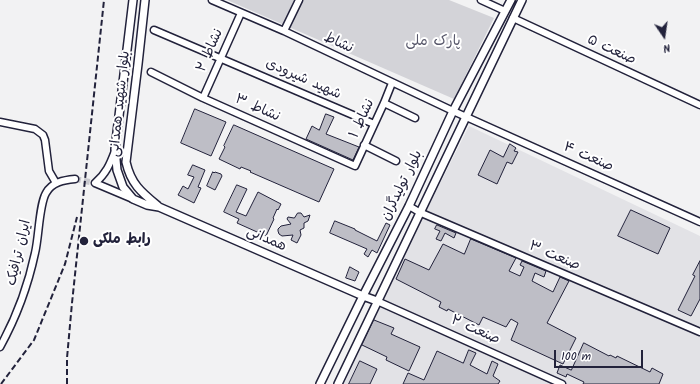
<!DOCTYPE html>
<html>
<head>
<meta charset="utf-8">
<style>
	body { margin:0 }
	#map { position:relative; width:700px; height:384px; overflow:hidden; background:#f2f2f3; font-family:Kalam,sans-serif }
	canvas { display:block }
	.north { position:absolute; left:644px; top:16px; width:40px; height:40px; -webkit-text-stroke:3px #fff; paint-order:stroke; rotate:167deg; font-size:11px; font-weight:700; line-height:16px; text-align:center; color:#22223b }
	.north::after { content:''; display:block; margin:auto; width:14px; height:18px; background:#22223b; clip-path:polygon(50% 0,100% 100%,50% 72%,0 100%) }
	.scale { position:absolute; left:554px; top:350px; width:89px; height:18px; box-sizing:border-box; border:2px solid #22223b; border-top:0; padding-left:5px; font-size:12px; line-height:14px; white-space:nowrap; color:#22223b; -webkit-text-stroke:3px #fff; paint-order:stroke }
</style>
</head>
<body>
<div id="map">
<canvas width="700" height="384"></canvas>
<div class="north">N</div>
<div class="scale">100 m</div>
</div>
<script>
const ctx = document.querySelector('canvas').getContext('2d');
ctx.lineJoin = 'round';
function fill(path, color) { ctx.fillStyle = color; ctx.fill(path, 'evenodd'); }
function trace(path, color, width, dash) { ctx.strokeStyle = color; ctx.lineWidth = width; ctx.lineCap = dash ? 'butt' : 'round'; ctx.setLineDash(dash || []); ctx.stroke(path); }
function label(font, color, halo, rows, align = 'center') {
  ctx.font = font + ' Kalam,"Playpen Sans Arabic",sans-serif'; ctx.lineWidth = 4; ctx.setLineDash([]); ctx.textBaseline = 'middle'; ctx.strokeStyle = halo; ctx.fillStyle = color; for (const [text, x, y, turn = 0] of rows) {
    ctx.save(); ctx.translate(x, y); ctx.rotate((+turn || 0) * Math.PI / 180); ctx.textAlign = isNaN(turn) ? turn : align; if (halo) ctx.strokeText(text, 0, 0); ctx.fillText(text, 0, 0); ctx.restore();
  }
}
fill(new Path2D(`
	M469,126l231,110v148h-356l70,-151h1z`), '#e2e2e6');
fill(new Path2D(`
	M227,0h222l45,18 -40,81z`), '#d3d3d8');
const building = new Path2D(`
	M195,109l31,13 -15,34 -30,-13z
	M326,114l8,3 -8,17 33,13 -6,13 -47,-21 6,-13 7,4z
	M234,125l100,44 -15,33 -69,-30 1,-1 -10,-4 -1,2 -21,-10 6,-12 -1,-1z
	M510,144l6,4 -2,3 4,1 -6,12 -5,-2 -10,22 -19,-9 12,-25 13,7z
	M193,165l12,5 -7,17 3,1 -7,15 -16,-8 5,-9 5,3 6,-12 -6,-2z
	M213,172l1,1 1,-1 6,2 1,2 -7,14 -8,-4z
	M237,185l10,4 -11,23 10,4 12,-24 23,12 -3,6 -1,-1 -4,9 1,1 -8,17 -29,-13 2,-4 -15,-7z
	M631,210l39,18 -12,26 -40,-18z
	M298,213h3l3,4 6,-2 -2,6 -4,2v5l-4,2 1,5 -4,8 -6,-3 2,-5 -11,1 -3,-2 -1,-3v-2l3,-3 10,-2 -4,-5 1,-2 6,1z
	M335,221l20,8v1l22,11 9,-18 4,2 -13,28 -5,-3 -4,7 -4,-3 3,-5 -37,-16z
	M437,225l19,8 -2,5 -9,-5 -4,8 -5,-2 4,-8 -5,-2z
	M471,239l45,19 -7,13 11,5 4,-9 -4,-2 2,-4 24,10 -2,6 -9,-4 -3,8 21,11 7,-15 9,4 -22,42 29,15 -13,26 -52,-24 7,-17 -7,-4 -5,8 -23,-10 -4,8 -31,-16 -1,2 -8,-4 2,-5 -45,-23 9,-20 24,11 14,-26 21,10z
	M700,261v38l-9,17 -13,-6 17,-34 -2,-1z
	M350,267l9,5 -4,9 -9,-3z
	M374,320l20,8 -3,6 29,13 -11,24 -23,-11 1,-3 -25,-12z
	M584,343l25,13 1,-1 6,3 1,-2 33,16 2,-4 11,6 -4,10h-76l1,-2 -17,-8 -1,3 -9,-4 3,-8 11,5z
	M469,350l7,3 -6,12 17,9 5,-13 6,3 -5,12 7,5 -2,3h-95l5,-11 16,7 13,-29 26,12z
	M360,361l17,8 -7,15h-21z`);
fill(building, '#bebec6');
trace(building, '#22223b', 1);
trace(new Path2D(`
	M75,179l20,4`), '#c8c8ce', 6, [6, 3]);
const minor = new Path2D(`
	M212,0l72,31 169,80 247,111
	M481,0l24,11
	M513,18l187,87
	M154,30l220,94
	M284,31l15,-31
	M151,72l52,26 152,68 29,-63 8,-20
	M203,98l38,-85
	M384,103l31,15
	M0,122l35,7 8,6 2,5 4,31 7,12
	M364,145l32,16
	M115,151c-5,13 -9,23 -20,32l38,16
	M409,206l10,6 281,120
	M377,301l185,83
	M0,347c16,-29 28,-61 35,-94 4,-16 4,-48 11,-60 6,-11 18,-13 29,-14`);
const major = new Path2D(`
	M133,0l-18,149 2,21 6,17 10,12 14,6 12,2 204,89 14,5
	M145,0l-7,64 -12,98c5,22 15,30 32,44
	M320,384l43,-88 46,-90 44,-95 58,-111
	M338,384l184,-384`);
trace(minor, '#22223b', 9);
trace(major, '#22223b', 10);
trace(minor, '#fff', 6);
trace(major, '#fff', 7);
trace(new Path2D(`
	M1,384l33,-44 31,-76 12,-47
	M67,384v-26l5,-55 32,-303`), '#22223b', 2, [6, 3]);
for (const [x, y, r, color] of [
	[84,241,5,"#22223b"]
]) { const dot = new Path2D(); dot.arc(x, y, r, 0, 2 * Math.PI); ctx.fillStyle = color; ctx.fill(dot); trace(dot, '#fff', 1.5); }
label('14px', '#57576a', '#fff', [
	["پارک ملی",433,43]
]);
label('14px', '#22223b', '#fff', [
	["نشاط",338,44,25],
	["نشاط ۲",211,51,-66],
	["صنعت ۵",611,51,25],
	["شهید شیرودی",303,80,24],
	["بلوار شهید همدانی",121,104,-84],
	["نشاط ۳",257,109,24],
	["نشاط ۱",363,119,-65],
	["صنعت ۴",588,158,24],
	["بلوار تولیدگران",403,186,-64],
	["همدانی",266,240,24],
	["ایران ترافیک",20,253,-77],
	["صنعت ۳",554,257,23],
	["صنعت ۲",475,331,24]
]);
label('bold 14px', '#22223b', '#fff', [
	["رابط ملکی",93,241]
], 'left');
</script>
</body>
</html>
